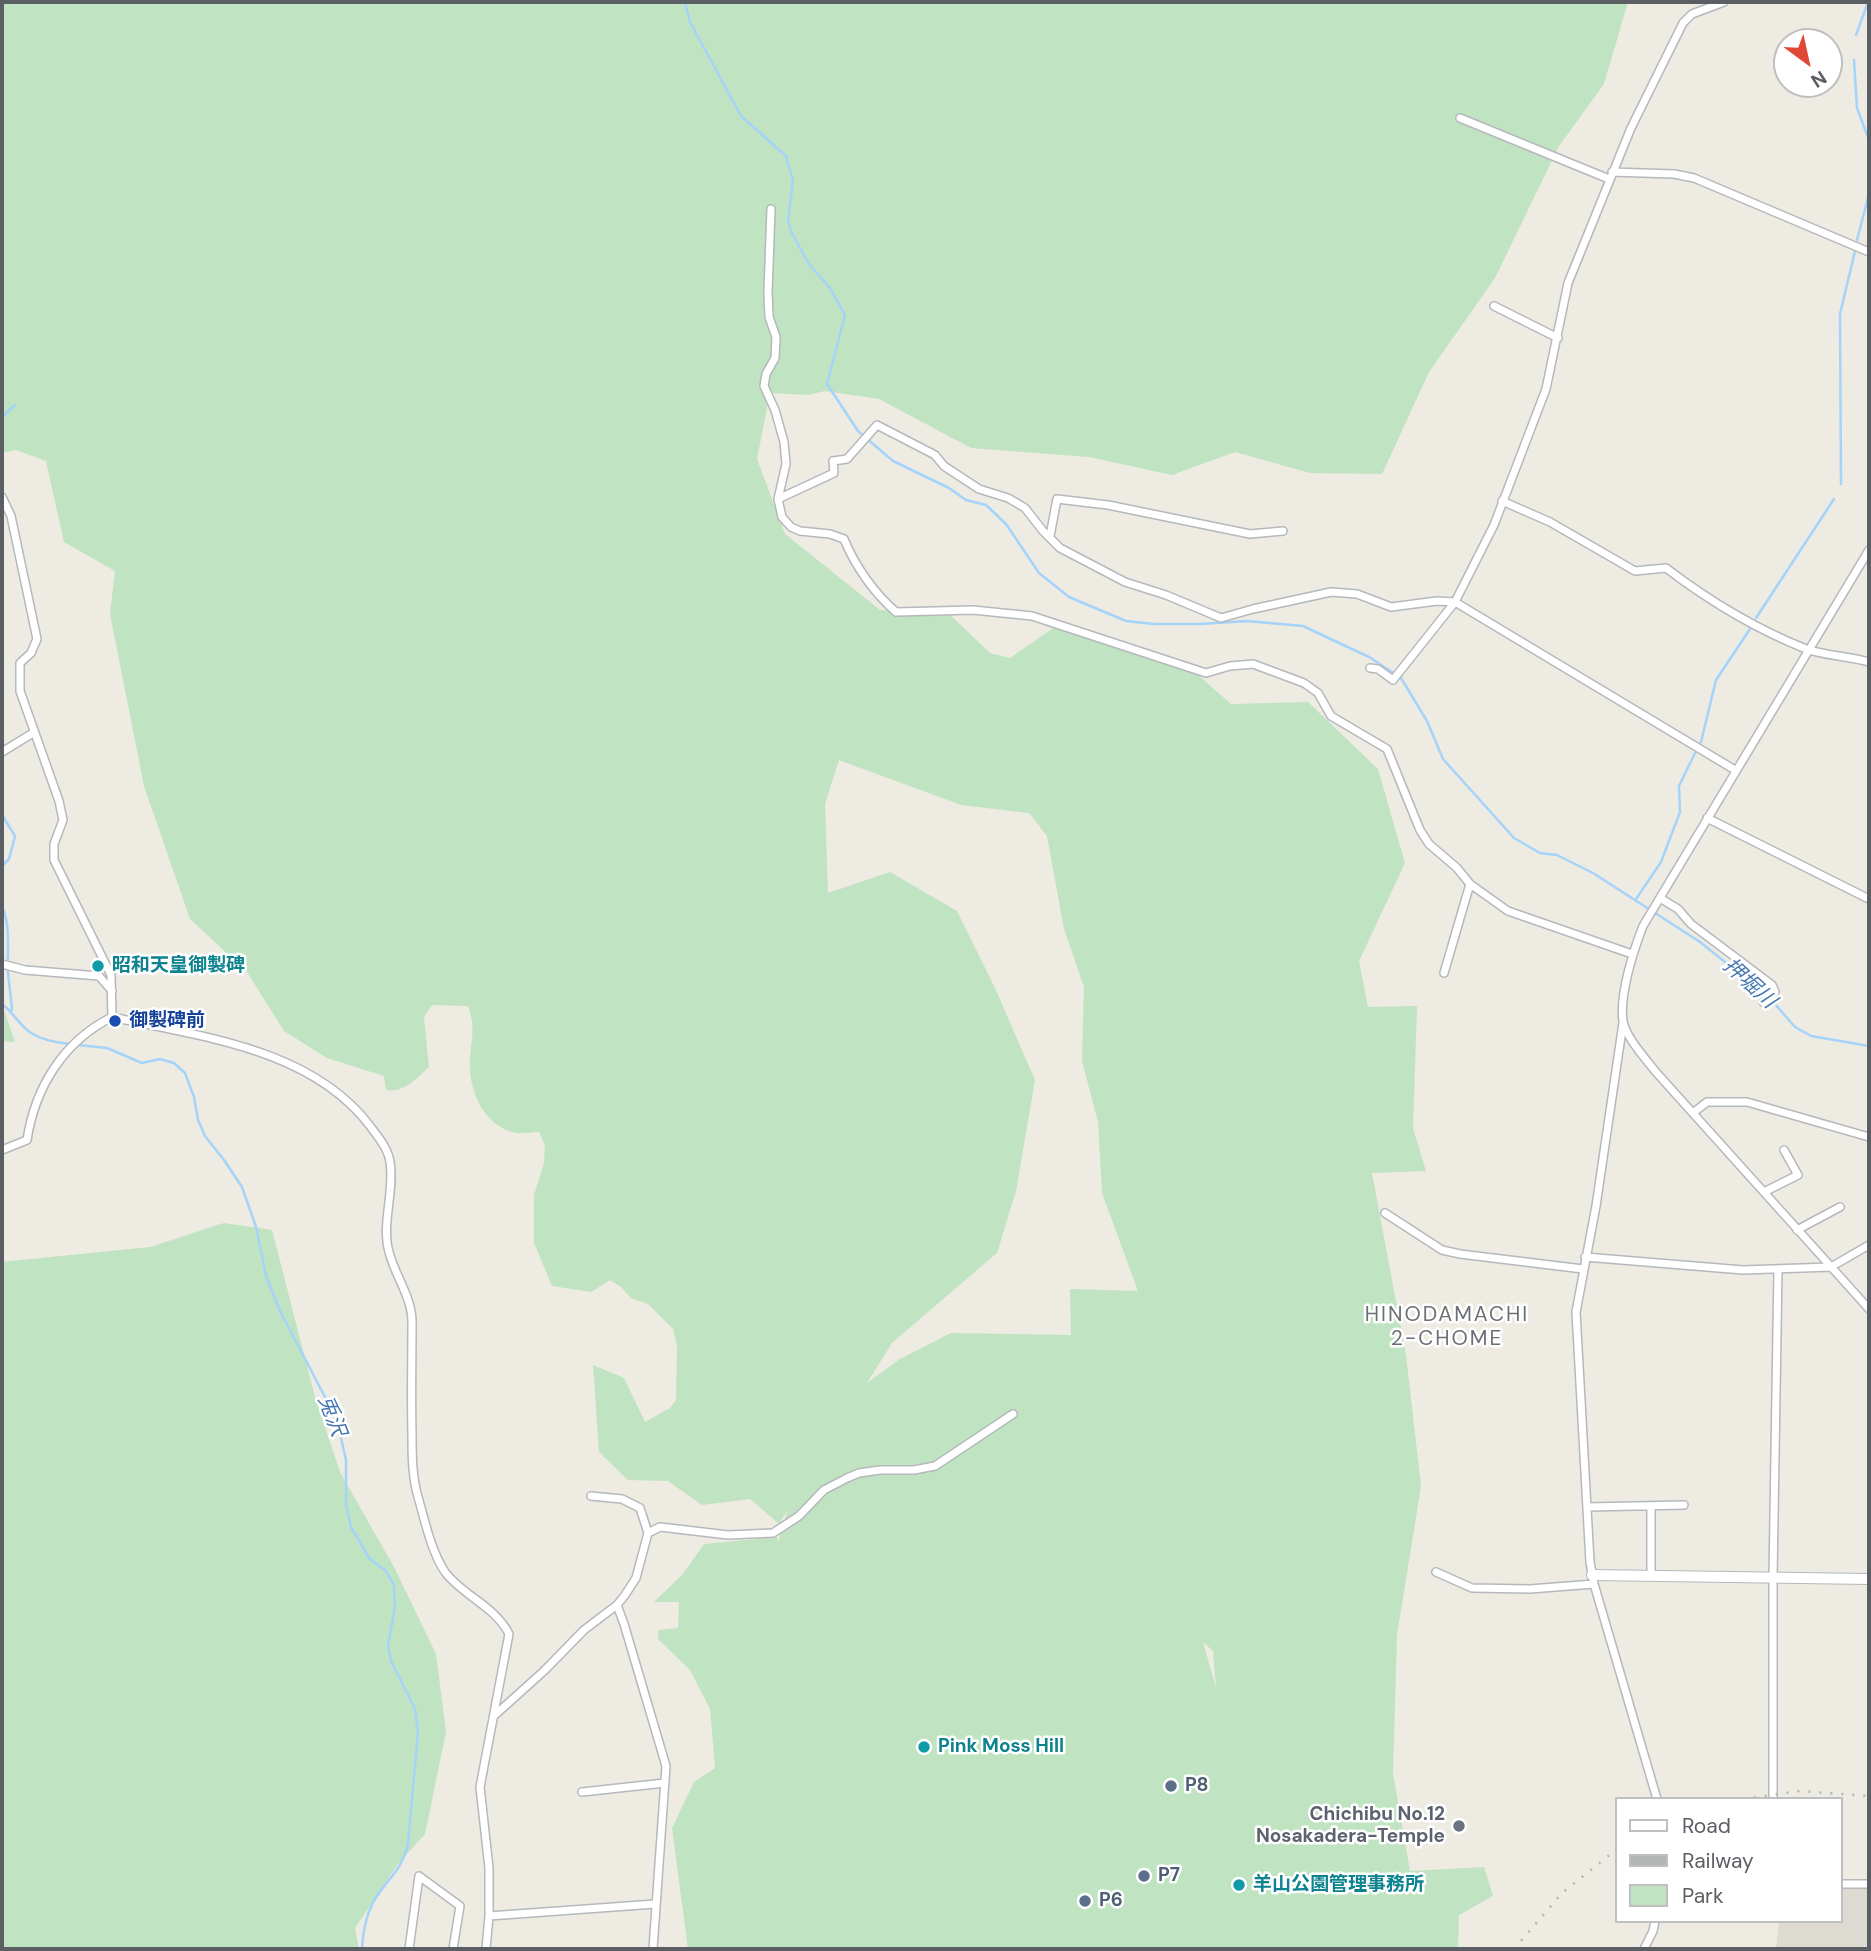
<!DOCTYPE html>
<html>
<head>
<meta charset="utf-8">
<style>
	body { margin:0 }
	#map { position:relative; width:1871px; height:1951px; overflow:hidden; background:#edebe2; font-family:"DM Sans",sans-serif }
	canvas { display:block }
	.frame { position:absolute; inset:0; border:4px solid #5b5e62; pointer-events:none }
	.legend { position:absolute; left:1615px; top:1797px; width:228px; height:126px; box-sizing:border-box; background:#fff; border:2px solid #bdbfc0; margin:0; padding:9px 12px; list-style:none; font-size:21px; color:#5b5e62 }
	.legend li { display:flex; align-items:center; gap:14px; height:35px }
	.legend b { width:35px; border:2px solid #bdbfc0 }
	.north { position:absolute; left:1773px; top:28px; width:70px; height:70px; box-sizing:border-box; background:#fff; border:2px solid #bdbfc0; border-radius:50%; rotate:147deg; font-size:19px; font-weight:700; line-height:28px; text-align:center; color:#5b5e62 }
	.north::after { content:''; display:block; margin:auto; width:24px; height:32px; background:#e04735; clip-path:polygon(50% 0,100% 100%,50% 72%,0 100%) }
</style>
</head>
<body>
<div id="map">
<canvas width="1871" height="1951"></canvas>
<div class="frame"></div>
<ul class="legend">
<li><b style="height:9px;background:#fff"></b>Road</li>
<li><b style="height:9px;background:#b3b4b4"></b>Railway</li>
<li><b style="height:19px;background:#c0e3c1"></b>Park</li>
</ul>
<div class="north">N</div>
</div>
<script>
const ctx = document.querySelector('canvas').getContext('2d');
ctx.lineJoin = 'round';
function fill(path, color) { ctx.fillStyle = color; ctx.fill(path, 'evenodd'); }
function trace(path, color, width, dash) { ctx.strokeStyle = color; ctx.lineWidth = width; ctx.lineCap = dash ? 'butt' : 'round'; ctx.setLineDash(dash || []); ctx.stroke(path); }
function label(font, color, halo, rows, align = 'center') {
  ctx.font = font + ' "DM Sans","Noto Sans JP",sans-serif'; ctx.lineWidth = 5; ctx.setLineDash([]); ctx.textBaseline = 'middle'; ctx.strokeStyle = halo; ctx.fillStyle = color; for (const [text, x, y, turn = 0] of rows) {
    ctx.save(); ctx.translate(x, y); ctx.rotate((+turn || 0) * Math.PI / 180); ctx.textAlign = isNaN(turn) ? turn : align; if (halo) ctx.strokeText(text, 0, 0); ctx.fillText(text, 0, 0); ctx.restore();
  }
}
fill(new Path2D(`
	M1841,1884h28v65h-93l3,-28h62z`), '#dddad1');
fill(new Path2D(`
	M2,2h1626l-24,82 -45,62 -64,132 -66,94 -47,102 -72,-1 -75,-21 -63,23 -83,-18 -118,-9 -92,-49 -54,-8 -18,4 -37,-2 -13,66 28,75 95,76 63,-2 47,45 20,5 49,-34 139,51 33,29 77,-2 70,67 27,94 -46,98 9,46 49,-1 -4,122 13,43 -54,2 34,182 15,131 -24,149 -4,138 17,98 74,-4 9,29 -34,19 -1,34h-770l-16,-121 22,-46 21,-14 -5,-59 -20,-39 -32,-31 1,-9 19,-2 1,-26h-25l29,-28 21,-30 73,-7 1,5 10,-33 -9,15 -29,-25 -48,6 -34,-24 -40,-1 -29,-28 -6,-87 31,13 21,44 25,-14 6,-8 1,-54 -4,-17 -25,-25 -17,-6 -10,-11 -11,-7 -19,12 -39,-6 -18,-43v-48l10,-32 1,-17 -6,-14c-7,0 -15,2 -22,1 -31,-5 -47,-39 -47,-67 0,-26 7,-34 -2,-60l-36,-1 -8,12 5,50c-13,12 -25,26 -43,23l-2,-14 -57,-18 -43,-27 -37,-59 -57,-53 -46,-133 -34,-172 5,-43 -51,-29 -18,-81 -30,-11 -14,3zM839,760l122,45 68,8 18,23 17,93 20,58 -2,74 16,61 4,71 36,98 -68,-2 1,46 -120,-2 -51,26 -33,24 25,-40 105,-90 19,-62 19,-111 -41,-94 -37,-75 -67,-39 -62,21 -3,-89zM1203,1642l10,9 3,37z
	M2,1005l13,37 -13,-1z
	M224,1223l48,7 43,167 25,75 55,97 41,85 10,78 -21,102 -27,30 -43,64 4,21h-357v-687l148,-15z`), '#c0e3c1');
trace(new Path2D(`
	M685,2l5,20 51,94 45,40 7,25 -5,39 3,11 17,32 22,25 15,27 -18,69 31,47 35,30 56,27 17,12 20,5 20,19 33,49 30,24 57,24 28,3h46l47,-3 56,5 66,31 32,21 26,43 16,38 71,79 26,15 17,2 36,18 107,69 68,54 27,31 16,9 58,10
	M1856,35l12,-33
	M1854,60l3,48 12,32
	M1857,240l12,-46
	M2,417l13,-12
	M1841,484l-1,-170 15,-63
	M1756,618l78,-119
	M1701,742l15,-62 34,-51
	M2,815l13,21 -6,23 -7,7
	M1636,899l25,-37 19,-50 -1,-26 16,-33
	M2,906c9,21 5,44 6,66 1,12 3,25 4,38
	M2,1004c11,8 18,22 29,29 11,7 28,10 40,11
	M78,1045l29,3 35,15 18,-4 14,4 11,10 9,24 4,23 7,16 19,24 18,27 14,40 10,49 14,35 57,109 9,40v44l5,23 18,31 17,13 8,14 1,22 -7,39 3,15 24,48 3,23 -10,112c-7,27 -17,31 -31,52 -11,16 -14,35 -15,53`), '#a5d3fa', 2.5);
const minor = new Path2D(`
	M1460,118l149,61
	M1612,172l62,2 20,4 175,74
	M771,209l-3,83 1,25 7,20 -1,21 -9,16 -2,12 11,24 9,32 2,22 -8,35 4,18 9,10 9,4 30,3 14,5c11,27 30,54 52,73l77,-2 59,6 174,57 24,-7 23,-2 51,19 14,10 13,23 56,33 33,81 9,14 28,24 13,16 38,27 124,43
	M1494,306l64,32
	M2,497l9,19 26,123 -6,14 -11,10v28l39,110 4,19 -9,24v16l57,115 1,42
	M778,499l56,-26 -1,-12 14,-2 30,-34 58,30 9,11 35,23 29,9 17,10 18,23 17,17 65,34 41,13 55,23 32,-9 78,-17 26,2 34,13 46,-6 18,1 280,168
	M1502,501l48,21 85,49 31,-3c42,32 90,61 140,81 20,7 43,7 63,13
	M1050,536l7,-37 51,6 142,29 33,-3
	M1869,550l-226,376c-9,23 -24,69 -20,95 2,15 22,37 32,50l214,238
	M1370,668l8,1 15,11 62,-78 39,-77 52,-136 22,-106 63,-155 52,-105 9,-9 32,-12
	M2,752l31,-19
	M1707,818l162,81
	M1660,898l18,11 13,15 81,61 3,7 -12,10
	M2,964l23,6 74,6 13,15
	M1444,973l26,-89
	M1623,1023l-27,183 -20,106 14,250 4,22 63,215
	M1693,1113l14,-11h40l122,35
	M2,1150l25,-10c8,-53 37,-99 85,-123 89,20 199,31 258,109 8,11 18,22 20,36 5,28 -9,62 -1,90 6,24 23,45 23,70 0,38 -1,75 0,112 0,21 0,42 6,63 7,24 13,54 27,75 18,24 50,34 64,62l-29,153 9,81v48l-3,33
	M1764,1192l34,-17 -14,-25
	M1385,1213l57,37 18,4 123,15
	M1797,1230l43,-23
	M1585,1257l158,13 88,-3 38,-22
	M1587,1507l97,-2
	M648,1533l12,-6 68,8 45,-2 26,-17 25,-26 23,-12 12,-5 21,-3h34l21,-4 78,-52
	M1436,1572l36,16 58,1 64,-5
	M1651,1576v-70
	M617,1605l7,19 42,142 -13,183
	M495,1715l50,-45 39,-40 33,-25 8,-10 11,-17 12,-45 -8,-25 -18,-9 -31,-3
	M582,1792l83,-9
	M1773,1799v-221l5,-309
	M1841,1884h28
	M489,1916l166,-12
	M409,1949l10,-73 41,30 -7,43
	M1644,1949l9,-18 2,-10`);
const tertiary = new Path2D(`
	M1592,1575l277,4`);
trace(minor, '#b5b8bc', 10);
trace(tertiary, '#b5b8bc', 12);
trace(minor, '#fff', 7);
trace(tertiary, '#fff', 10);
trace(new Path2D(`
	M1743,1799l57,-8 69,5
	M1514,1949l48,-56 55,-44`), '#b3b4b4', 2.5, [2, 9]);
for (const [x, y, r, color] of [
	[98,966,7,"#0f9aa8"],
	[115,1021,7,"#1a4fb4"],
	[924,1747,7,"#0f9aa8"],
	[1171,1786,7,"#5c6f8a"],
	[1459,1826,7,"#6b7280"],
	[1144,1876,7,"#5c6f8a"],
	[1239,1885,7,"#0f9aa8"],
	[1085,1901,7,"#5c6f8a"]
]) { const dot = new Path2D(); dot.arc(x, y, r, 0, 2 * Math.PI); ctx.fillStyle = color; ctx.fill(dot); trace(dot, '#fff', 2.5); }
label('bold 19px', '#0d838f', '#fff', [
	["昭和天皇御製碑",112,966],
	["Pink Moss Hill",938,1747],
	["羊山公園管理事務所",1253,1885]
], 'left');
label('bold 19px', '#164399', '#fff', [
	["御製碑前",129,1021]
], 'left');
label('bold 19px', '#4e5e75', '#fff', [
	["P8",1185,1786],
	["P7",1158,1876],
	["P6",1099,1901]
], 'left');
label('bold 19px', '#5b616d', '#fff', [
	["Chichibu No.12",1445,1815],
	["Nosakadera-Temple",1445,1837]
], 'right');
label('italic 21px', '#4679b3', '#fff', [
	["押堀川",1749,984,42],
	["兎沢",331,1416,69]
]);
ctx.letterSpacing = '2px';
label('21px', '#6c7074', '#fff', [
	["HINODAMACHI",1447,1315],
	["2-CHOME",1447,1339]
]);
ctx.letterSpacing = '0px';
</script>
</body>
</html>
